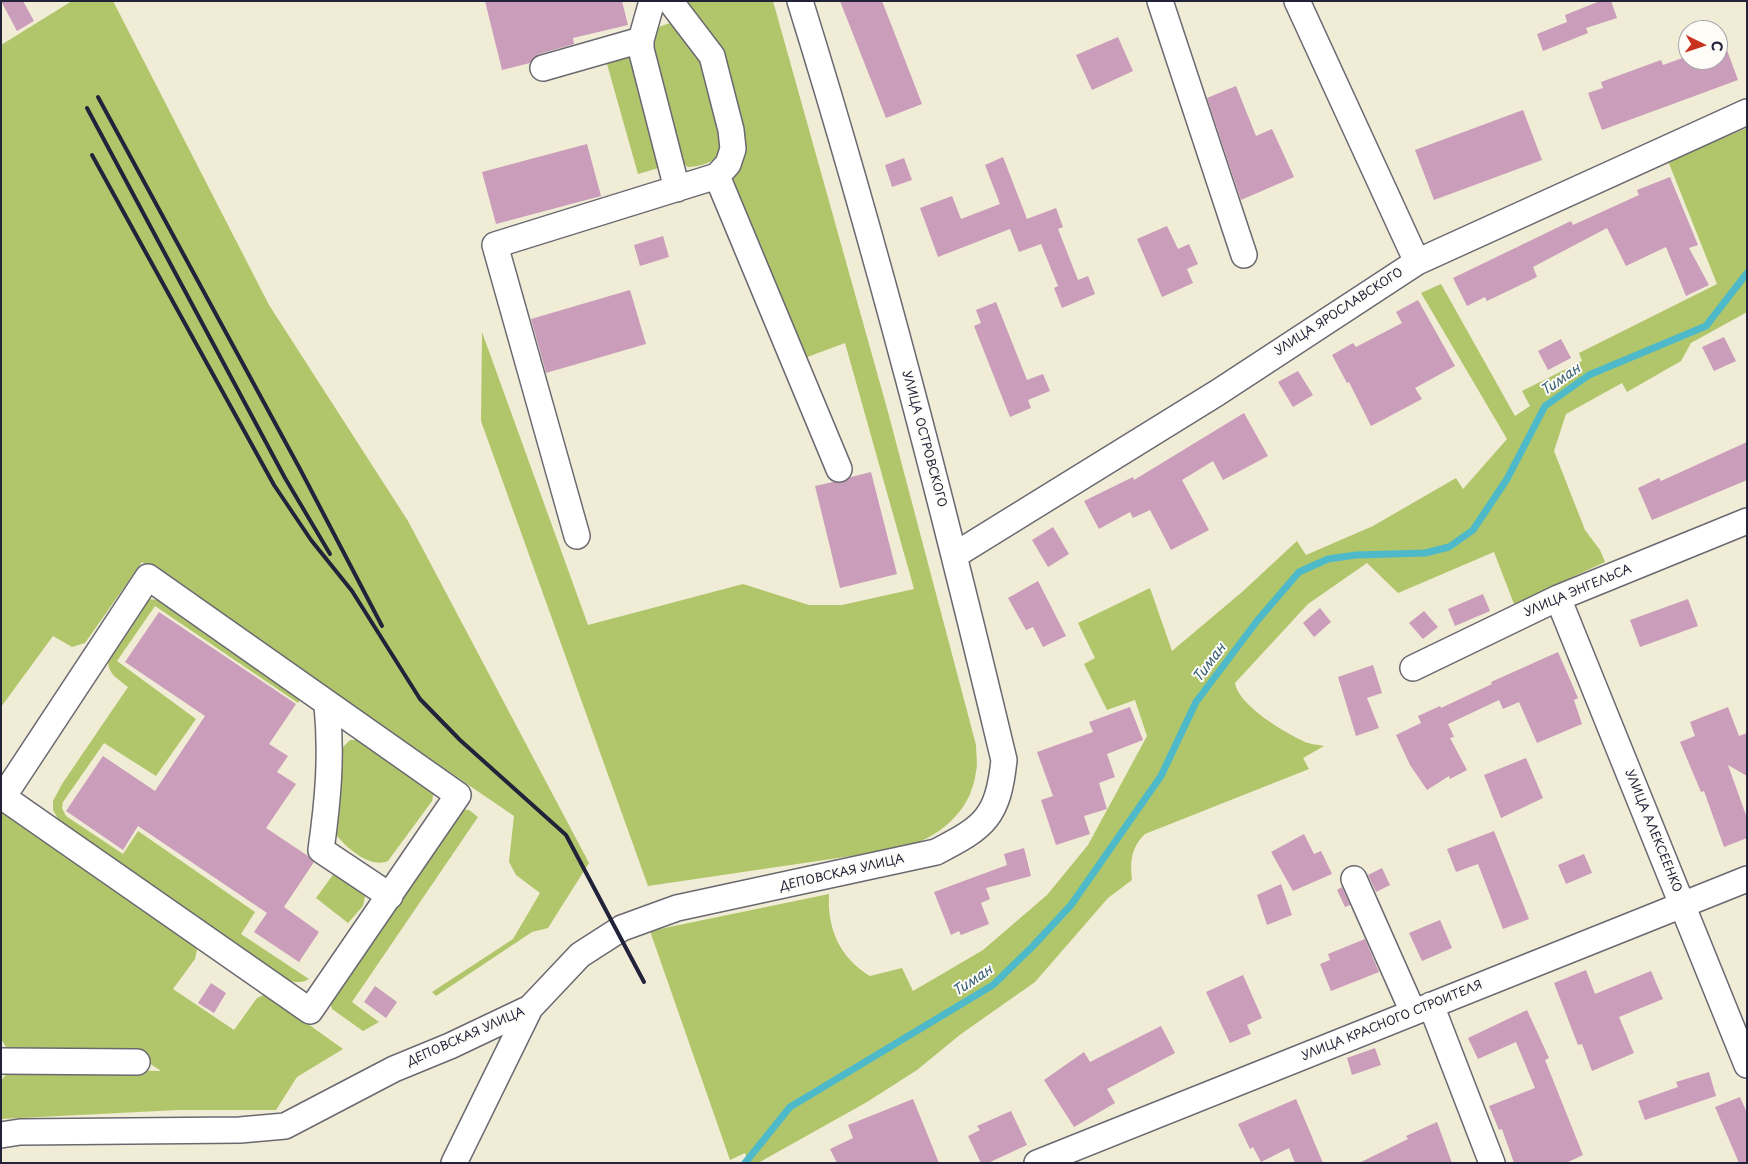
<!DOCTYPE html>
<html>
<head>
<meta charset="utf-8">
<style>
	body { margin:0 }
	#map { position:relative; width:1748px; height:1164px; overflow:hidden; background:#f0ecd6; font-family:"Playpen Sans",sans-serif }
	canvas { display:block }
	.frame { position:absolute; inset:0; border:2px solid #22223b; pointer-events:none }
	.north { position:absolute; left:1678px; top:20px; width:50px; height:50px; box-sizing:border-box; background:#fdfcf7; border:1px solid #a5a5ac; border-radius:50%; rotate:94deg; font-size:14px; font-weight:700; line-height:20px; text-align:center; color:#22223b }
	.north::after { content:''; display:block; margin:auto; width:18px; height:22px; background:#c8321e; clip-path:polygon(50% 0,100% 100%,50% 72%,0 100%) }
</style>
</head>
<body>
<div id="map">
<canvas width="1748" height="1164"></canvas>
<div class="frame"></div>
<div class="north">С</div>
</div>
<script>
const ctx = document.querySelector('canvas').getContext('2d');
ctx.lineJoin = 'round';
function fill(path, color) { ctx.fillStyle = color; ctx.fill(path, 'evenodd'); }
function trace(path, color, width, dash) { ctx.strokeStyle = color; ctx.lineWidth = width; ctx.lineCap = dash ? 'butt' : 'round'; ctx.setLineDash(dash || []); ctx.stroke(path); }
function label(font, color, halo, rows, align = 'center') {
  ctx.font = font + ' "Playpen Sans",sans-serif'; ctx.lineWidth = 4; ctx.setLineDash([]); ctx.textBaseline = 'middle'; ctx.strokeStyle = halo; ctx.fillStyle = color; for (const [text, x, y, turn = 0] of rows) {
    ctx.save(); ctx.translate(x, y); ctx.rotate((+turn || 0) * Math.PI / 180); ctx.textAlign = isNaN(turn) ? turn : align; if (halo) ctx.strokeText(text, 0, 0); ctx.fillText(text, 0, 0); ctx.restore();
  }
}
fill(new Path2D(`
	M72,1h41l156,304 139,216 181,342 -41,65 -16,4 -96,64 -4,-4 81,-53 27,-46 -24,-18 -7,-13 5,-46 -372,-254 -57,81 -13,4 -19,-11 -52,71v-662z
	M682,1h91l115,411 88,333c0,9 2,19 0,27 -6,43 -39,66 -77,77l-251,37 -167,-465 1,-89 106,293 155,-41 66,21h33l72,-16 -69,-246 -43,16 -73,-180 13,-14 3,-16z
	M673,22c9,12 23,26 30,40 5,11 7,25 10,37 8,32 22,66 -25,68l-11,-9 -27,-101 3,-28z
	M629,52l33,115 -24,7 -33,-117z
	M1747,128v184l-56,31 -10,18 -54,31 -5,-9 -56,31 -12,37 31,79 15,20 5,12 -91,42 -20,-52 -96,41 -31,-30 -59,41 -73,79c3,22 50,50 70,59 5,2 13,3 19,4l-21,12 6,11 -164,65c-14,14 -15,27 -13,46l-24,18 -73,84 -74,52 -44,36 -50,32 -109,61h-9l-4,-10 -15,7 -80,-229 179,-37c-2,35 11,64 41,82l32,-8 11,23 70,-41 64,-55 41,-50 59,-109 -12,-36 -28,10 -23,-46 11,-6 -17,-35 72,-35 22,63 70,-59 55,-51 9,14 67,-29 83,-48 7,11 44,-50 -86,-146 20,-9 74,132 15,-10 -8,-15 60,-30 -3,-8 138,-69 -49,-123z
	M149,599l8,1 144,98 -3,5 -143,-97 -38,55 79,58 -40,57 -52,-33 -41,59 -1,6 4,8 57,38 15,-23 117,81 -14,22 68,45c-13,7 -21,1 -33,-6l-216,-151 -7,-12v-9l9,-17 66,-97c-12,-10 -21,-13 -20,-30z
	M350,740h8l76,51 -2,10 -44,60c-18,8 -43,-14 -53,-28l6,-84z
	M460,809l9,1 9,7 -126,185 27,20 -16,9 -31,-22 -2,-7z
	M1,811l192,133 4,6 -2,9 -22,30 61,41 23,-32 9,-4 77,55 -46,28 -21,33h-98l-177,9v-38l9,-12 151,2 -27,-18 -125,-1 -8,-13z
	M338,868l28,24 -3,14 -15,17 -32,-25z`), '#b1c66a');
trace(new Path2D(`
	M745,1163l45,-56 203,-122 40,-39 38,-41 90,-129 35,-74 61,-81 42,-49 29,-13 28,-4 69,-2 24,-6 24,-17 34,-51 38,-73 44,-31 117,-49 41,-53`), '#4ebac9', 7);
fill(new Path2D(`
	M1,1h22l11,20 -17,10z
	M485,1h137l6,24 -55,13 1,6 -35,10 -9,9 -28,7z
	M840,1h42l40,103 -36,14z
	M1600,1h11l6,17 -31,10 2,5 -45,18 -6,-17 30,-12 -2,-7z
	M1118,37l15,34 -41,19 -16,-35z
	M1724,42l14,38 -136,50 -14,-37 15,-5 -2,-6 60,-22 2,5 25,-9v4h30v-15z
	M1236,86l20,50 16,-7 22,48 -53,23 -34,-102z
	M1523,110l19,50 -108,40 -19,-50z
	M587,144l14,52 -105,28 -14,-52z
	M1003,157l24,62 29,-11 7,19 -5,2 20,51 10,-4 7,18 -33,14 -8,-20 4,-2 -17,-42 -22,8 -9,-23 -72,28 -18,-49 32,-12 9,23 39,-15 -15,-39z
	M904,158l8,22 -20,7 -7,-22z
	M1670,177l28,68 -9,3 20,37 -23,11 -20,-49 -40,19 -19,-38 -74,39 4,10 -50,24 -2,-4 -18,9 -14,-28 118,-57 2,4 66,-30 -2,-5z
	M1167,226l11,23 11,-5 9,20 -11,5 6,14 -31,14 -25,-58z
	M663,236l6,21 -29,9 -6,-21z
	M630,290l16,54 -100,29 -15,-54z
	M1418,300l37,66 -40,22 7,11 -51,27 -22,-44 -2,1 -15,-28 21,-12 3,4 46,-24 -6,-11z
	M996,302l31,78 16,-6 7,17 -22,9 3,8 -21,9 -36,-91 7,-3 -5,-13z
	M1724,337l12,24 -22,10 -12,-24z
	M1561,339l10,19 -23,12 -10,-19z
	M1298,371l15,24 -20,12 -15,-25z
	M1244,413l24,43 -45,24 -10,-19 -31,19 27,50 -38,20 -21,-40 -17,8 -3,-6 -31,17 -15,-28 49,-24 1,3z
	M1747,442v38l-95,40 -14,-32 21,-10 2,3z
	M871,472l26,102 -57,14 -25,-102 18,-4h11l7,-5z
	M1053,527l16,27 -21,13 -16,-27z
	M1038,581l28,55 -23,11 -10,-20 -7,3 -18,-32z
	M1483,594l7,17 -35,15 -7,-17z
	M1688,599l10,27 -58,21 -10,-27z
	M1320,608l11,14 -17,15 -11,-14z
	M1424,611l14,16 -15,12 -14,-16z
	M159,612l137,92 -27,40 19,12 -11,16 19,12 -30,44 42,28 6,6 -30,45 35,25 -20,30 -45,-30 13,-19 -129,-87 -15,24 -57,-39 37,-55 52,35 50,-75 -80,-54z
	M1558,652l20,46 -4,2 8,24 -45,19 -18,-41 -16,7 -4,-9 -51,24 6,13 -4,1 17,32 -17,9 -1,-3 -22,14 -17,-25 -14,-30 25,-12 -3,-7 22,-10 1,2 51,-24 -1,-2z
	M1373,665l9,28 -15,5 12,30 -23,8 -18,-59z
	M1130,707l13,33 -36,14 8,23 -16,6 8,26 -23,7 6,18 -34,11 -15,-45 12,-4 -16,-44 56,-20 -4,-10z
	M1728,707l11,29 8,-3v43l-19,-11 19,53v20l-23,9 -20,-56 -3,1 -21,-50 15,-6 -5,-14z
	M1526,758l17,40 -42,20 -17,-43z
	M1494,831l35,88 -26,10 -25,-65 -22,8 -9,-23z
	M1304,834l10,20 7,-3 11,23 -39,17 -22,-39z
	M1024,848l7,28 -45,12 4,11 -9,4 8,21 -28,11 -2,-4 -8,4 -17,-43 73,-27 -3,-11z
	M1584,854l8,19 -26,11 -8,-19z
	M1382,868l8,17 -14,7 -8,-17z
	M1281,884l11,31 -25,10 -10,-30z
	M1342,887l8,18 -5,2 -8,-17z
	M1440,920l12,28 -30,13 -13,-28z
	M1365,939l14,33 -48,19 -11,-27 10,-4 -2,-6z
	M1586,970l9,24 56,-23 12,28 -44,18 15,36 -42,18 -10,-27 -4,1 -24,-62z
	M1243,975l19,43 -15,7 4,9 -21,9 -24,-51z
	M211,983l15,10 -12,20 -16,-10z
	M375,986l22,16 -11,16 -22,-16z
	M1527,1010l22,48 -4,2 38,95 -17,8h-52l-12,-34 -3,1 -10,-24 46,-18 -19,-46 -38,17 -10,-21z
	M1161,1026l14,27 -68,36 8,14 -41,24 -30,-47 40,-28 6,10z
	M1375,1048l6,17 -29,10 -5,-17z
	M1709,1072l7,24 -71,24 -7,-19 40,-14 -2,-5z
	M1740,1097l7,16v50h-8l-24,-56z
	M913,1099l26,64h-102l-7,-14 23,-11 -5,-13z
	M1296,1099l27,64h-28l-6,-15 -28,14 -8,-15 -3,2 -12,-25z
	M1011,1111l16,34 -39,18h-7l-13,-27 12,-6 -3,-4z
	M1437,1122l15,41h-93l49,-24 -2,-3z`), '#ca9dba');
const minor = new Path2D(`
	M652,1l-11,39v9l36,140
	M1160,1l84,254
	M1297,1l120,261
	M543,68l98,-28
	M717,176l122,293
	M577,536l-82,-291 222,-69 11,-12 5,-15 -2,-19 -19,-74 -42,-55
	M955,555l262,-162 200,-131 330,-150
	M148,577l310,218 -148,216 -307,-214z
	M1558,598l189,467
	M1413,668l145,-70 189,-77
	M327,705c5,51 1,95 -6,145l69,46
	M1354,879l59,133
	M1431,1005l61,158
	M1,1061l136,1
	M1,1135l19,-3 220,-2 45,-4 109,-57 56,-23 80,-38 50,-53 42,-27 55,-20 259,-56c49,-25 62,-35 68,-92 -61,-255 -126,-509 -204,-759
	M454,1163l76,-155
	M1037,1163l710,-284`);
trace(minor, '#6a6971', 28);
trace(minor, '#fff', 25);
trace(new Path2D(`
	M98,97l202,372 82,157
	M87,108l198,370 45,76
	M92,155l182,330 37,55 41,51 68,108 40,41 106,95 78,147`), '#22223b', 4);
label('12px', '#22223b', '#fdfcf7', [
	["УЛИЦА ЯРОСЛАВСКОГО",1339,312,-33],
	["УЛИЦА ОСТРОВСКОГО",924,439,75],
	["УЛИЦА ЭНГЕЛЬСА",1578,591,-23],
	["УЛИЦА АЛЕКСЕЕНКО",1653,831,68],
	["ДЕПОВСКАЯ УЛИЦА",842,873,-13],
	["УЛИЦА КРАСНОГО СТРОИТЕЛЯ",1392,1021,-22],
	["ДЕПОВСКАЯ УЛИЦА",466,1037,-24]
]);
label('italic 14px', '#345f74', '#fdfcf7', [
	["Тиман",1561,380,-35],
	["Тиман",1210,663,-53],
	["Тиман",973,981,-34]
]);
</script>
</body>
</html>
